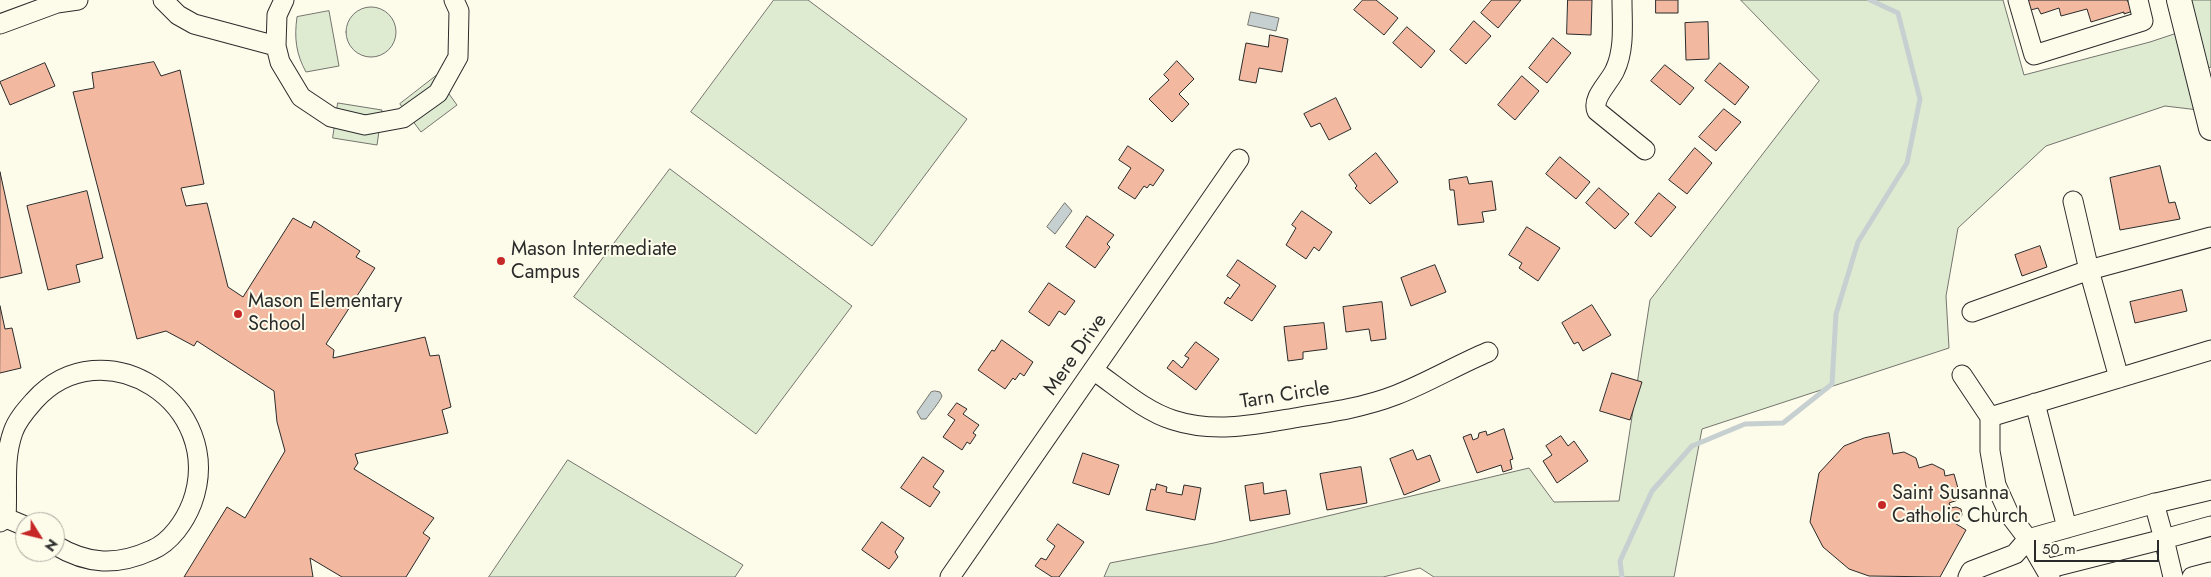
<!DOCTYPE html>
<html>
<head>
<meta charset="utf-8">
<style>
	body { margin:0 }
	#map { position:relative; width:2211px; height:577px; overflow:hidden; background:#fdfbea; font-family:Jost,sans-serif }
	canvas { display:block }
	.north { position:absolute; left:15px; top:512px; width:50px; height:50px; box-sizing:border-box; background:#fdfbea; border:1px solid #a9a89e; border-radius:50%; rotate:126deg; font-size:14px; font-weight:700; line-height:20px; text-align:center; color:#2b2b2b }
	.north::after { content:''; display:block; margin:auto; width:18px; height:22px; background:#c62828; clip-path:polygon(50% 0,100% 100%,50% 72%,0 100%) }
	.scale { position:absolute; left:2034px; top:540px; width:125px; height:22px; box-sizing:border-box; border:2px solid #2b2b2b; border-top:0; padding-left:6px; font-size:15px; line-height:18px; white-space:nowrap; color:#2b2b2b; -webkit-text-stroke:4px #fdfbea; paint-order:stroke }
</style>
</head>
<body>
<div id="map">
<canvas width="2211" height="577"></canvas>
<div class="north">N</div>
<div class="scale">50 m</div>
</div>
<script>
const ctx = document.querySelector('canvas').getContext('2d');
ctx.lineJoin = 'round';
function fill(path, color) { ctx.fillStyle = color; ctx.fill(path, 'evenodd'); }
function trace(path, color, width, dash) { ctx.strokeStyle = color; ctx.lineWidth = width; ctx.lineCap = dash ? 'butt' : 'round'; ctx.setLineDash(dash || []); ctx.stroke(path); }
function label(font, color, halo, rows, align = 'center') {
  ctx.font = font + ' Jost,sans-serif'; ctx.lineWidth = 4; ctx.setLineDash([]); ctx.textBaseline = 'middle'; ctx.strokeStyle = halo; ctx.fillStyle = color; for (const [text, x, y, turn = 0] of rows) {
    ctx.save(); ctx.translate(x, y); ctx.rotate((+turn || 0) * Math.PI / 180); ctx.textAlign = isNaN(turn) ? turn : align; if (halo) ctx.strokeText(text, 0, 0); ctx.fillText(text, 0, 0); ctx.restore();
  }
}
const green = new Path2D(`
	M774,0h34l159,119 -95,127 -181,-134z
	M1741,0h262l21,75 126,-33 36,-12 -7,-30h32v67l-14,5 10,39 -42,-5 -119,40 -88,82 -12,68 3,52 -247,81 -28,148h-240l-14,-9 -37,9h-279l6,-14 104,-20 315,-75 25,34 65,-1 31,-201 169,-219z
	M346 32a25 25 0 1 1 50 0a25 25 0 1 1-50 0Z
	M329,11l10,55 -33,6c-10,-18 -12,-34 -9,-55z
	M436,76l21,29 -36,27 -21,-28z
	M338,103l44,7 -5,35 -44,-7z
	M670,169l182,137 -96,128 -182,-137z
	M568,460l175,105 -8,12h-246z`);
fill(green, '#deebd1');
trace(green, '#74746e', 1);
const water = new Path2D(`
	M1251,12l28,6 -3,13 -28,-6z
	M1065,203l7,8 -17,23 -8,-7z
	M935,391l5,1 2,4c-3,7 -11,16 -16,23h-5l-4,-7 14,-20z`);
fill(water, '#c7d0d0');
trace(water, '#74746e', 1);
trace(new Path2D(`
	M1622,577l-2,-16 32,-70 40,-45 53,-22 38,-1 49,-39 4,-70 22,-72 49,-79 13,-64 -22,-86 -28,-13`), '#c7d0d0', 5);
const building = new Path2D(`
	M1363,0h13l22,18 -14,17 -30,-25z
	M1492,0h29l-23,28 -17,-15z
	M1568,0h24l-1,35 -24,-1z
	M1656,0h22v13h-22z
	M2028,0h99l6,11 -9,3v-2l-33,10 -4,-13 -26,7 -2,-8 -18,6 -3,-6 -7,2z
	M1474,21l17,15 -25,28 -16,-14z
	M1708,22l1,37 -23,1 -1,-37z
	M1407,27l28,24 -14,17 -28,-25z
	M1270,35l18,4 -6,33 -23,-4 -3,15 -17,-3 7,-37 22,4z
	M1553,38l18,15 -24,30 -18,-15z
	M1177,61l17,18 -15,15 10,10 -17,18 -23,-23 20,-19 -5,-5z
	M154,62l7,14 19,-6 24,114 -23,4 5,18 21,-3 21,84 15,10 50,-79 18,10 3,-7 46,30 -4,6 19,11 -49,76 8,6 -1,8 92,-21 5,19 9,-1 12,52 -9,3 6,23 -93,21 3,9 -4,6 80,49 -11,15 7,5 -24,39h-64l-32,-19 3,19h-129l43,-70 18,11 40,-67 -8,-29 -3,-31 -77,-50 -3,5 -28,-15 -29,8 -64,-247 21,-4 -2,-15z
	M45,63l10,23 -45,19 -10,-23z
	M1720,63l29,24 -14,18 -30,-24z
	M1665,65l29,23 -14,17 -29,-24z
	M1522,76l17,15 -24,29 -17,-15z
	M1336,98l15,31 -22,11 -9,-17 -9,4 -7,-13z
	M1724,109l17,13 -25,29 -17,-14z
	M1128,146l36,24 -11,16 -3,-2 -3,4 -3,-2 -9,13 -17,-11 13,-20 -12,-8z
	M1695,148l17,15 -25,31 -18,-14z
	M1376,153l22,29 -28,22 -15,-16 2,-2 -8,-11z
	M1560,157l30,25 -14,17 -30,-25z
	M2160,166l9,37 6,-1 5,17 -60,11 -10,-52z
	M0,172l22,101 -22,5z
	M1467,177l2,7 23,-3 4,29 -14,2 2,10 -26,3 -4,-35h-4l-1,-10z
	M1599,188l30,26 -14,15 -29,-26z
	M87,191l16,67 -27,7 4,17 -32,8 -21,-84z
	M1659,193l17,14 -25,30 -16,-14z
	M1302,211l30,21 -13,19 -5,-4 -8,12 -20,-14 10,-17 -4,-3z
	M1087,216l27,19 -7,9 3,3 -15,21 -29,-21z
	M1527,227l33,21 -22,33 -19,-13 3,-5 -13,-8z
	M2040,246l7,21 -25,9 -7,-21z
	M1238,260l38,26 -24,35 -28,-18 4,-6 2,2 10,-14 -13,-9z
	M1435,265l11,27 -35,14 -10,-28z
	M1049,283l26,18 -10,14 -6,-4 -10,15 -20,-14z
	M2182,290l5,21 -52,12 -5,-21z
	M1382,302l4,37 -15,2 -2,-12 -23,3 -3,-25z
	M1592,305l19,30 -28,16 -5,-9 -4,2 -12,-21z
	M0,306l5,23 7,-1 9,40 -21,5z
	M1324,323l3,26 -24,3v7l-15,2 -4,-34z
	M1002,340l31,22 -9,14 -4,-3 -5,7 -2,-2 -8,11 -27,-19 14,-20 2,1z
	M1196,342l23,17 -23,31 -29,-22 6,-8 9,8 7,-10 -4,-2z
	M1612,373l30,9 -12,38 -30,-9z
	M957,403l10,6 -4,5 16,11 -6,8 3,2 -6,9 -3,-2 -5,8 -19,-13 12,-17 -7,-5z
	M1504,429l9,30 -3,1 2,9 -9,3 -2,-7 -24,8 -14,-36 8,-3 2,6 5,-2 1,-5 7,-2 1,4z
	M1889,433l4,21 11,-2 12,6 3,10 13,-4 12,6 1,6 9,-2 7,25 -12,4 2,5 5,-1 5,2 1,6 -4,5 -5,2 13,8 -26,47 -71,-1 -20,-7 -26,-22 -13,-25 9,-49 25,-27 20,-8z
	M1561,436l7,10 6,-5 14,20 -31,22 -14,-22 9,-6 -6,-9z
	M1413,450l4,10 13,-5 10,26 -36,14 -14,-36z
	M1083,453l36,12 -10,30 -36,-12z
	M923,457l21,14 -11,16 7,5 -10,15 -29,-19z
	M1361,467l6,36 -40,7 -7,-36z
	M1263,483l1,11 22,-4 4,24 -40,7 -5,-35z
	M1157,484l10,3 -1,5 16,3 2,-10 17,3 -6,32 -49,-10 5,-21 4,1z
	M882,522l22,16 -9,14 3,5 -9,12 -27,-19z
	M1058,524l26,18 -25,35h-7l-17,-11 6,-8 5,2 9,-14 -8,-6z`);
fill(building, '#f2b8a0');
trace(building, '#2b2b2b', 1);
const minor = new Path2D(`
	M163,0l15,15 16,9 82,22
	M284,0l-7,15 -1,31 4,16 21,35 30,20 34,8 38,-7 35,-25 20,-36 1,-46 -5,-11
	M1622,0c0,23 3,49 -7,70 -5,12 -24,28 -18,41l48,39
	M2018,0l16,55 109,-34 -5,-21
	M0,24l57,-21 21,-3
	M1972,312l117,-42 -16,-69
	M1093,370c25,17 51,41 80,50 43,14 85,4 127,-3 33,-5 65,-10 96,-22 31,-12 61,-30 92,-43
	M1962,375l28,42v34l6,34 13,29 19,25 22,38
	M2119,378l-30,-108 122,-33
	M2035,403l32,125
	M1990,417l221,-67
	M6,518l19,8
	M0,522l6,-4c2,-29 -3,-58 7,-86 4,-12 13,-22 21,-31 69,-77 194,3 158,102 -7,18 -21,39 -40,47 -35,16 -64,15 -97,-5
	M2046,569l118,-30 -10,-36
	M950,577l289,-418
	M1968,577l3,-6 44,-17 13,-15 124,-35 59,-14
	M2173,577l-9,-38 47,-13
	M2192,577l19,-5`);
const major = new Path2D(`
	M2179,0l32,128`);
trace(minor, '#2b2b2b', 21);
trace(major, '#2b2b2b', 26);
trace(minor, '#fdfbea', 19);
trace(major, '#fdfbea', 24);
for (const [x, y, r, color] of [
	[501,261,5,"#c62828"],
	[238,314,5,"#c62828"],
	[1882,505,5,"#c62828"]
]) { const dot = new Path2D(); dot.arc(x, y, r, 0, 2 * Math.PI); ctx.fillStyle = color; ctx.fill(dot); trace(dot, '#fdfbea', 2); }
label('20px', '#2b2b2b', '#fdfbea', [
	["Mason Intermediate",511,250],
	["Campus",511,273],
	["Mason Elementary",248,302],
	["School",248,325],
	["Saint Susanna",1892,494],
	["Catholic Church",1892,517]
], 'left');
label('20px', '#2b2b2b', '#fdfbea', [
	["Mere Drive",1076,355,-55],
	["Tarn Circle",1285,396,-9]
]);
</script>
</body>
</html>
